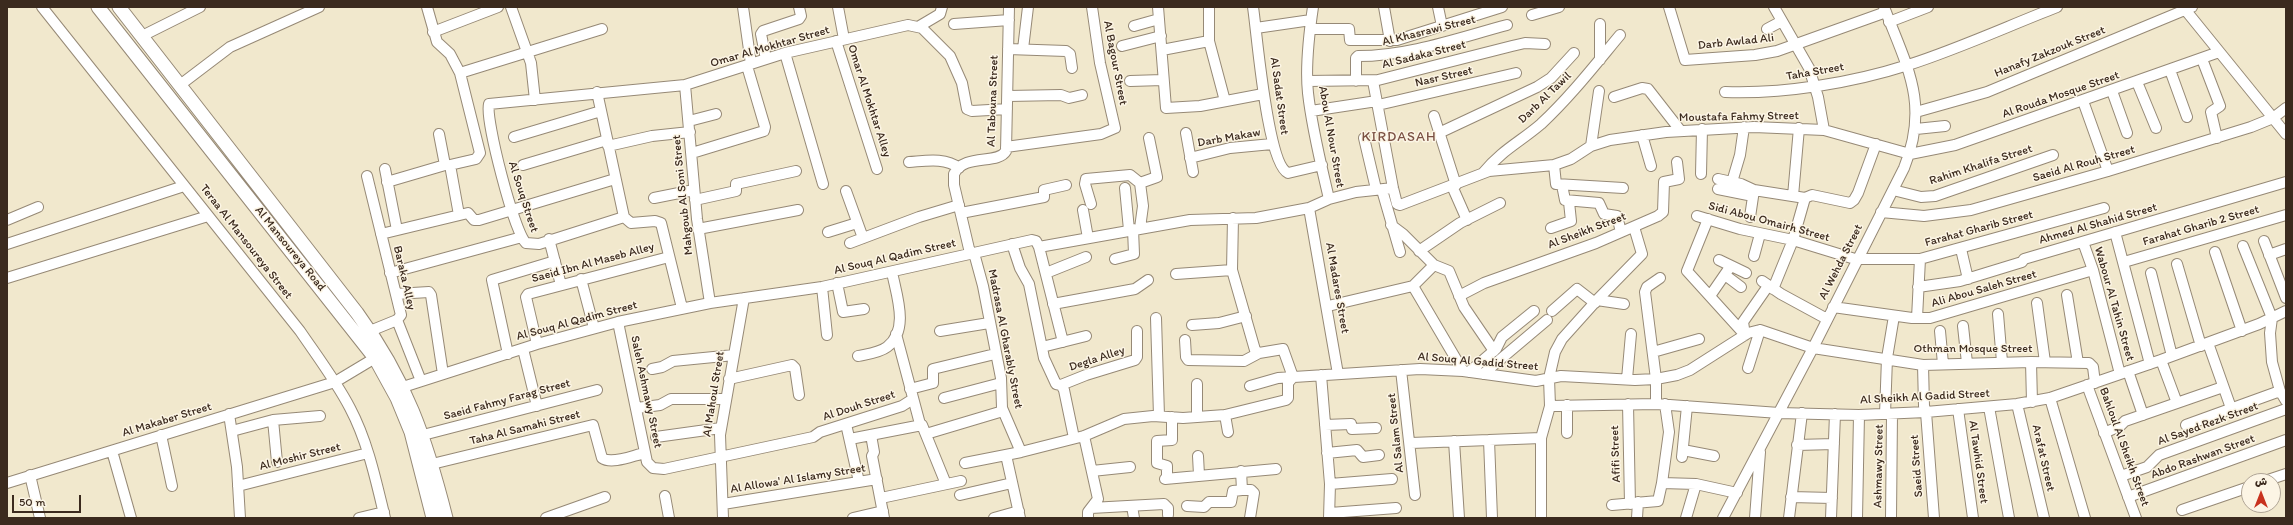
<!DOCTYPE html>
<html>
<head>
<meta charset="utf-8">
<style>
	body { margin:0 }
	#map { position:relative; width:2293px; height:525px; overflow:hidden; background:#f1e8cd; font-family:Itim,"Playpen Sans Arabic",sans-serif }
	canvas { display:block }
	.frame { position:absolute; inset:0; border:8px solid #3b2a1e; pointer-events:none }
	.north { position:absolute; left:2241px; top:473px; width:40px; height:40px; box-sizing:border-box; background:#fcf5e5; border:1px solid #afa495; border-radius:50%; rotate:0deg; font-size:11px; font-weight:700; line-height:16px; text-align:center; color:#3b2a1e }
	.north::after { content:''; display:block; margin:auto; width:14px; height:18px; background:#c8321e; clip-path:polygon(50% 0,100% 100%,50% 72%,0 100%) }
	.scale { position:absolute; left:12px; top:495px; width:69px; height:18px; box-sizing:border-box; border:2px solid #3b2a1e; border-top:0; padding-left:5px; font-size:12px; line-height:14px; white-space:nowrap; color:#3b2a1e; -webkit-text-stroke:3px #fcf5e5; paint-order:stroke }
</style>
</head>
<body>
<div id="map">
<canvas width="2293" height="525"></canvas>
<div class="frame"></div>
<div class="north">ش</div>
<div class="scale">50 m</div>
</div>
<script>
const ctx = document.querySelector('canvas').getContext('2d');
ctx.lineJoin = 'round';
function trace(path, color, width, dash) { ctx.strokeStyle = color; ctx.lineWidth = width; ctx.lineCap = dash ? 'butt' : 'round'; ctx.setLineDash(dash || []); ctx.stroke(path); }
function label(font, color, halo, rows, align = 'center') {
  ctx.font = font + ' Itim,sans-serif'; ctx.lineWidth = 3; ctx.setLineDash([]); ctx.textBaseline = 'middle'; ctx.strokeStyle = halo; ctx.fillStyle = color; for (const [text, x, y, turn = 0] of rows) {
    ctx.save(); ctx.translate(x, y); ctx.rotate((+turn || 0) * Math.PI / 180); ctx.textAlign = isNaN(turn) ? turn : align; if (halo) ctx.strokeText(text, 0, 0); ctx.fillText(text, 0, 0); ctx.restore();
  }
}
const minor = new Path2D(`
	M42,7l258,324c17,25 36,50 50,77 18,34 26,73 35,110
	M427,7l10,35 13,12 10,19 20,80 -4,6 -26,6 9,50
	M511,7l20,56 4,37
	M743,7l8,57
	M838,7l6,32
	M1158,7l8,101 34,-2 63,-12
	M1209,7v34l16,60
	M1253,7c4,26 14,157 35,166l34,-8
	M1313,7c-4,27 -8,58 -5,86 4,36 13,71 21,106
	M1384,7l6,34
	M1438,7l4,19
	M1669,7l16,53 70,-5 22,-4 109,-39
	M1774,7l35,61 9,29 6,33
	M2183,7l103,127
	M1532,15l27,-8
	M1889,22l39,-15
	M954,24l55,-4
	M1134,26l25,-7
	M918,27l22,-13 2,-7
	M1256,28l55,-8
	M1310,29h39l1,11h47l105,-33
	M1767,29l15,-8
	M433,32l65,-25
	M142,36l58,-29
	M836,41l41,128
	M1122,46l39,-10
	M1008,49l58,2 4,3 2,14
	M1023,49l5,-42
	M1162,50l47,-9
	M785,53l38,131
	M766,59l-5,-25 2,-3 36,-12 2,-3 -2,-9
	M2202,59l18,47 -9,6 6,26
	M1600,60v-36
	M2170,70l17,47
	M460,73l142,-44
	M1130,81l33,-1
	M1308,81l70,-1 134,-34 13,-3 20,1
	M1356,81v-23l2,-2c51,0 100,-18 149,-31
	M1373,81l20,107 4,16 3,1 89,-34 65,-6 17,-6 20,-13 19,-6 56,-8 88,-5 70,3 86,24 45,-9 264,-93
	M2137,82l19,46
	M180,85l50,-38 89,-40
	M685,85l12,134 13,84
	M2112,91l15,42
	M597,92l27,125 7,6 24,-2 6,2 21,85
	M1725,92c59,2 127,-9 183,-27 50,-16 100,-39 149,-58
	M1008,96l53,-1 8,3 13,-3
	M1614,97l28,-9 6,1 32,41
	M2083,101l25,70
	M1378,105l138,-32
	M1311,111l66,-10
	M1916,112l71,-20 205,-85
	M1434,116l22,69
	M689,121l27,-7
	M1916,129l29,-3
	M1186,133l7,39
	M1439,133l98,-46 14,-9 23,-25
	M1642,135l9,31
	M514,137l87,-26
	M1364,138l12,51
	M608,146l44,-10 38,-4
	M1591,146l8,-55
	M1006,147l95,-13 14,-6 -15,-65 -8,-56
	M692,153l72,-22 1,-4 -18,-61
	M1190,158l40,-10 42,-4
	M909,162c16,-1 36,-5 50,6
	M523,165l84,-25
	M1554,165l2,19 67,4
	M385,169l12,61
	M1483,173c19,-23 37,-31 58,-49 29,-27 54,-59 79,-89
	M1701,174l1,-45
	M367,176l34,139 -4,5 24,61
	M1718,179l23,5 13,6 51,8 7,-3 38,8 4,-3 4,-7 18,-49
	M387,182l58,-17 -6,-31
	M1732,182l8,-27 4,-28
	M1140,183l17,-6 -8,-39
	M1562,185l3,15 34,3 5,11 13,2 4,16
	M1452,186l15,34
	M1125,188l4,42
	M1718,189l35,7
	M1382,190l18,62
	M1893,190l28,7 14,-1 118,-41
	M846,191l17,47
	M1793,196l6,-68
	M654,198l40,-8
	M695,200l41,-9v-7l60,-13
	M1091,204l-6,-20 1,-5 44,-4 10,8 3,23 -3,22
	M1309,208l29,166
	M1083,210l5,28
	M1881,212l43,4 47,-6 137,-39 143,-44 22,-9 13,-10
	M961,213l83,-16v-7l22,-5
	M1697,216l43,13 53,11 62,19h65l184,-51
	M624,217l-85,27 -13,-1c-12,-11 -41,-124 -37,-139l196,-19 100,-32 123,-28 14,3 28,28 12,27 5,26 5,2 35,-2
	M1750,217l4,-27
	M1233,218l-1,52 23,80 4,3 24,-4 10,28
	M1708,219l-21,52 58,64
	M7,220l31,-13
	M1391,225l12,9 31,31 15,6 15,36 30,44
	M1551,228l20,-7 -2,-19
	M698,229l100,-19
	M828,232l29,-9
	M2115,232l35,132
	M381,234l87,-21 6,7h5l136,-41
	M549,239l12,46
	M2264,241l22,57
	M2083,242l10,28 27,104
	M850,243l69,-26 40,-12
	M7,244l177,-58
	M1012,244l8,24 9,16 15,74 12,26 5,1 3,5 10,48
	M2243,246l29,72 -2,15 2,29 8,29 6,10
	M1039,247l24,95
	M1961,249l7,30
	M1419,251l41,-28 40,-20
	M2215,252l27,79
	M970,253l-16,-68v-11c10,-21 44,-9 52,-23l3,-144
	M974,253l9,33 18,92 1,30 19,44
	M2269,255l17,-6
	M1754,256l6,-22
	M1115,259l19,-5 -1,-25
	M1719,260l27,13
	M2124,262l162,-47
	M2177,264l24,82
	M390,273l132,-36
	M1046,273l40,-16
	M2151,273l21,83
	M1176,274l56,-4
	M1725,275l16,12
	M7,278l201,-62
	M581,279l13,49
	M1762,281l19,13 46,25
	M837,283l6,29 21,-3
	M1413,286l50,85
	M822,287l5,48
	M1918,287l42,-6 62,-19 2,-3 262,-77
	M1773,289l20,-49 12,-42
	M396,294l33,-2 2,3 12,79
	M2067,295l11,68
	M1459,296l25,-13 112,-40 62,-27 5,-4 1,-30 15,-3 -2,-17
	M1710,296l20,-29
	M1597,300l27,4
	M2037,303l8,59
	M1053,304l82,-15 13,-9
	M1328,306l85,-20 21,-21
	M1833,307l79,11h18l163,-48
	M1552,311l25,-22 18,14
	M1998,314l4,48
	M1156,318l3,98
	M1917,318l3,-59
	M618,322l29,140 6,6 11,1 149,-32 7,-5 82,-26 11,-7
	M1192,325l27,-2 27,-7
	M1963,326l4,37
	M370,331l27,-11
	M940,331l49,-8
	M1940,331l3,33
	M896,334l24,90
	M1745,335l-2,-13 25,-36
	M1185,340l1,17 2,3 56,1 15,-8
	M2208,343l23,65
	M537,344l-11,-47 2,-3 141,-37
	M1042,347l44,-11
	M523,349l14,57
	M1653,352l46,-13
	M508,354l-16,-74 63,-19
	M858,356c9,-2 21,-3 29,-9 23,-17 9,-53 5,-75
	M2161,360l16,43
	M2031,362l1,40
	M1923,365l1,41 2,6 8,106
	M1748,368l12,-38
	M652,369l10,-2 11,-6 61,-6
	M1401,370l14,125
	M2128,371l15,44
	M1469,372l27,-23 6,-12 32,-26
	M1483,374l64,-54
	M1321,375l9,109 -1,34
	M729,379l63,-14 3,3 4,27
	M1627,379l4,-45
	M1197,384v33
	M1061,385l25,-10 49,-15 2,-3v-26
	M2087,385l49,133
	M1250,386l28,-8 142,-9 43,2 73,10 25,-5 74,4 21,-1 21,-4 13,-5 58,-37 12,-3 53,18 110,17 108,-3 58,1 4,4 2,16
	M403,387l134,-43 81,-22 92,-19 112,-16 210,-47 4,1 3,6 151,-27 66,-2 53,-10 20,-9 27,-7 37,-4
	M910,389l23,-6v-14l62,-15
	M944,398l57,-15
	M2050,398l35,120
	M1628,404l2,100
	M1656,404v-25l-11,-87 2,-5 13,-9
	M2017,404l27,114
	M1567,405v28
	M1550,406l106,-2 123,9 80,2 67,-3 91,-8 33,-6 111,-38 98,-36 27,-13
	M1989,407l20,111
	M637,408l23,-3 11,-6h55
	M1958,409l15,109
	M229,414l8,53 3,51
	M1885,414l2,-56 7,-42
	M1225,415l3,17
	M273,420l47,-4
	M846,424l13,58
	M1325,425l26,-1 1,5 24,-1
	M2186,425l94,-34
	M232,431l41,-11 4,42
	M2104,433l16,-7 5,-5 98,-34
	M926,434l77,-23
	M161,435l11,51
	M423,435l174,-45
	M871,435l3,17 -2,4 12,62
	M1084,436l14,63 -10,13v6
	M656,437l65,-9
	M850,439l72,-14 24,59
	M1489,440l3,78
	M1454,441l5,77
	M1411,443l130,-5
	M1797,445l37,-1
	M1683,450l31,6
	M112,451l19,67
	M1327,453l30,-3 6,7 16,-2
	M1006,455l14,63
	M1198,456l1,19
	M1682,457l5,-51
	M965,463l56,-11 63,-16 40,-17 29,-3 30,2 42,-3 61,-15 2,-2v-15l5,-6
	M432,464l161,-39 9,33c10,7 32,-3 43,-5
	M1092,471l38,-4
	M1241,471l1,19h9l3,3 -4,25
	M30,475l10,43
	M2121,476l26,-9 12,-12 127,-46
	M1167,478v-12l-10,-3v-22l15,-1v-23
	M1165,479l111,-10
	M2265,481l21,-7
	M7,483l328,-101 40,-24
	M1662,483l7,-51 -4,-28
	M1330,484l62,-5
	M238,486l130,-33
	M960,495l52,-12
	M665,496l4,22
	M1791,497l41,1
	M2128,497l158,-57
	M881,498l80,-17
	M723,504l154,-25
	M1612,505l46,-4 4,-18 34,1 41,9
	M1132,506l2,12
	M1187,506l17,1 5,-5h22l2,-11 9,-1
	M1091,508l73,-4 4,4v7
	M2182,510l67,-23
	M1330,513l66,-5
	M359,518l25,-6
	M546,518l59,-21
	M723,518l-3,-83 24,-137
	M853,518l30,-7
	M994,518l25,-7
	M1541,518v-80l9,-32 -1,-28 6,-26 7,-13 35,-39 45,-46 -8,-27
	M1637,518l1,-16
	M1686,518l10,-34
	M1723,518l90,-170 91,-180c26,-64 3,-101 -20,-161
	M1755,518l5,-66
	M1789,518l13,-105
	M1831,518l4,-104
	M1857,518l2,-103
	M1891,518l1,-104`);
const major = new Path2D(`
	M98,7l277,351 22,40 14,34 22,86
	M119,7l238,306c49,67 69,126 89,205`);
trace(minor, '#968976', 12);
trace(major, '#968976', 15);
trace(minor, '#fff', 10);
trace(major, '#fff', 13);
label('12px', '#3b2a1e', '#fcf5e5', [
	["Al Khasrawi Street",1429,31,-14],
	["Darb Awlad Ali",1736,42,-6],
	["Omar Al Mokhtar Street",770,47,-16],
	["Hanafy Zakzouk Street",2050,52,-22],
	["Al Sadaka Street",1424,55,-14],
	["Al Bagour Street",1115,63,79],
	["Taha Street",1815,72,-10],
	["Nasr Street",1444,77,-13],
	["Al Rouda Mosque Street",2061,95,-19],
	["Al Sadat Street",1279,96,82],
	["Darb Al Tawil",1545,98,-44],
	["Omar Al Mokhtar Alley",869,101,72],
	["Al Tabouna Street",993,101,-88],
	["Moustafa Fahmy Street",1739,117,-1],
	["Abou Al Nour Street",1331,137,80],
	["Darb Makaw",1229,138,-10],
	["Saeid Al Rouh Street",2084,164,-16],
	["Rahim Khalifa Street",1981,165,-18],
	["Mahgoub Al Soni Street",683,195,-96],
	["Al Souq Street",523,197,72],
	["Sidi Abou Omairh Street",1769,222,15],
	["Ahmed Al Shahid Street",2098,224,-16],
	["Farahat Gharib 2 Street",2201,226,-16],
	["Farahat Gharib Street",1979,229,-15],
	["Al Sheikh Street",1587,231,-21],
	["Teraa Al Mansoureya Street",246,242,52],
	["Al Mansoureya Road",290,249,51],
	["Al Souq Al Qadim Street",895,257,-13],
	["Al Wehda Street",1841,262,-63],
	["Saeid Ibn Al Maseb Alley",593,263,-15],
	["Baraka Alley",404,278,77],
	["Al Madares Street",1337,288,80],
	["Ali Abou Saleh Street",1984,289,-16],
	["Wabour Al Tahin Street",2114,304,74],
	["Al Souq Al Qadim Street",577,321,-15],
	["Madrasa Al Gharably Street",1005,339,79],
	["Othman Mosque Street",1973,349],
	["Degla Alley",1097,359,-18],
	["Al Souq Al Gadid Street",1478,362,5],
	["Saleh Ashmawy Street",646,392,78],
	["Al Mahoul Street",714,394,-81],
	["Al Sheikh Al Gadid Street",1925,397,-3],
	["Saeid Fahmy Farag Street",507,400,-15],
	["Al Douh Street",859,406,-18],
	["Al Makaber Street",167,420,-17],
	["Al Sayed Rezk Street",2208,424,-20],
	["Taha Al Samahi Street",525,428,-14],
	["Al Salam Street",1396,433,-96],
	["Bahloul Al Sheikh Street",2124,447,70],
	["Afifi Street",1616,454,-92],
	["Al Moshir Street",300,457,-14],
	["Abdo Rashwan Street",2203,457,-20],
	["Arafat Street",2043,458,77],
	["Al Tawhid Street",1978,462,82],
	["Ashmawy Street",1879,466,-89],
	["Saeid Street",1917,466,-94],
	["Al Allowa' Al Islamy Street",798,479,-9]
]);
ctx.letterSpacing = '1px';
label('14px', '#7b5144', '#fcf5e5', [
	["KIRDASAH",1399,137]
]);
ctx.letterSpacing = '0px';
</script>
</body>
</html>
